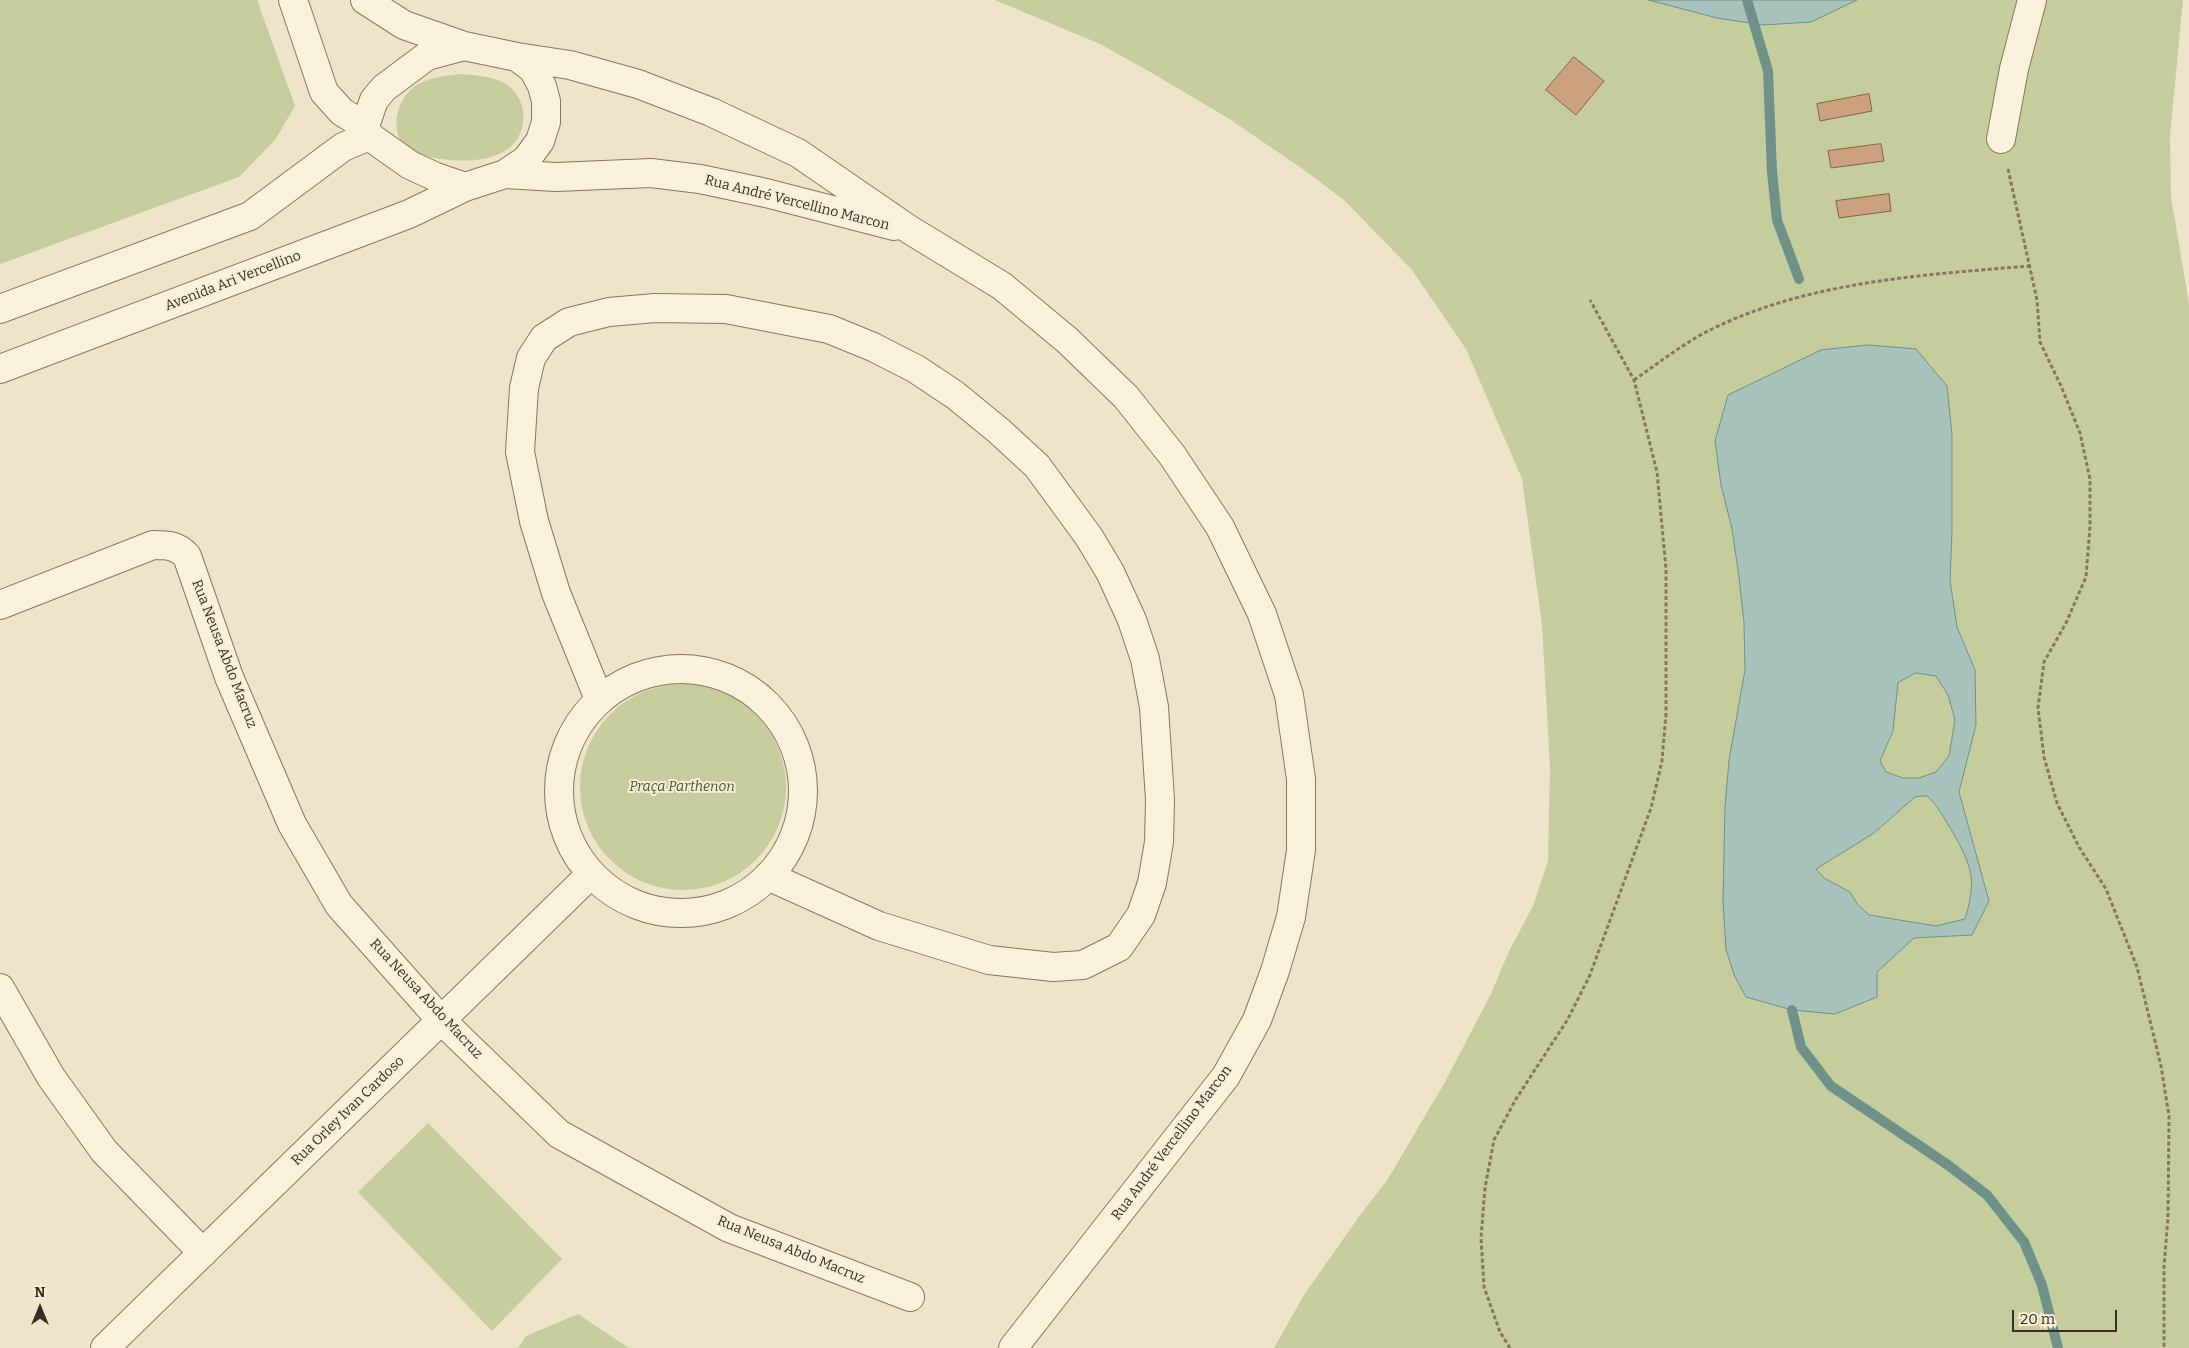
<!DOCTYPE html>
<html>
<head>
<meta charset="utf-8">
<style>
	body { margin:0 }
	#map { position:relative; width:2189px; height:1348px; overflow:hidden; background:#eee4c9; font-family:Bitter,serif }
	canvas { display:block }
	.north { position:absolute; left:15px; top:1283px; width:50px; height:50px; -webkit-text-stroke:4px #f6eed8; paint-order:stroke; rotate:0deg; font-size:14px; font-weight:700; line-height:20px; text-align:center; color:#3b2e21 }
	.north::after { content:''; display:block; margin:auto; width:18px; height:22px; background:#3b2e21; clip-path:polygon(50% 0,100% 100%,50% 72%,0 100%) }
	.scale { position:absolute; left:2012px; top:1310px; width:105px; height:22px; box-sizing:border-box; border:2px solid #3b2e21; border-top:0; padding-left:6px; font-size:15px; line-height:18px; white-space:nowrap; color:#3b2e21; -webkit-text-stroke:4px #f6eed8; paint-order:stroke }
</style>
</head>
<body>
<div id="map">
<canvas width="2189" height="1348"></canvas>
<div class="north">N</div>
<div class="scale">20 m</div>
</div>
<script>
const ctx = document.querySelector('canvas').getContext('2d');
ctx.lineJoin = 'round';
function fill(path, color) { ctx.fillStyle = color; ctx.fill(path, 'evenodd'); }
function trace(path, color, width, dash) { ctx.strokeStyle = color; ctx.lineWidth = width; ctx.lineCap = dash ? 'butt' : 'round'; ctx.setLineDash(dash || []); ctx.stroke(path); }
function label(font, color, halo, rows, align = 'center') {
  ctx.font = font + ' Bitter,serif'; ctx.lineWidth = 4; ctx.setLineDash([]); ctx.textBaseline = 'middle'; ctx.strokeStyle = halo; ctx.fillStyle = color; for (const [text, x, y, turn = 0] of rows) {
    ctx.save(); ctx.translate(x, y); ctx.rotate((+turn || 0) * Math.PI / 180); ctx.textAlign = isNaN(turn) ? turn : align; if (halo) ctx.strokeText(text, 0, 0); ctx.fillText(text, 0, 0); ctx.restore();
  }
}
fill(new Path2D(`
	M0,0h257l38,106 -20,34 -36,37 -239,87z
	M995,0h1188l-13,136 1,61 18,107v1044h-915l30,-53 54,-77 30,-39 57,-97 45,-86 19,-45 24,-45 15,-45 2,-94 -8,-142 -20,-146 -56,-130 -54,-79 -67,-69 -38,-29 -79,-54 -83,-49 -45,-25z
	M461,74c14,1 28,2 41,8 26,12 29,50 6,67 -20,14 -51,13 -74,9 -7,-1 -20,-4 -25,-8 -21,-15 -13,-50 5,-63 13,-10 31,-11 47,-13z
	M580 787a103 103 0 1 1 206 0a103 103 0 1 1-206 0Z
	M428,1123l134,136 -70,72 -134,-139z
	M578,1314l51,34h-111l8,-12z`), '#c6cd9c');
const water = new Path2D(`
	M1649,0h208l-46,22 -48,3 -46,-7z
	M1869,345l47,4 31,37 5,49v97l-2,48 7,47 18,43 1,55 -17,67 30,109 -17,34 -58,3 -37,34v25l-42,17 -43,-4 -46,-13 -11,-20 -9,-27 -3,-47 2,-96 4,-47 16,-90 -1,-47 -5,-46 -7,-48 -11,-44 -6,-44 13,-46 93,-45zM1916,673l20,3 12,19 7,25 -6,36 -13,16 -17,6h-16l-17,-6 -6,-11 13,-30 5,-48zM1927,796c11,10 17,22 25,35 20,35 25,48 13,88l-29,7 -67,-11 -11,-10 -8,-13 -26,-14 -8,-9 58,-36 41,-36z`);
fill(water, '#a9c2bc');
trace(water, '#70918a', 1);
trace(new Path2D(`
	M1747,0l21,71 4,101 5,48 22,59
	M1792,1010l9,37 30,39 117,79 39,30 37,47 18,43 16,63`), '#70918a', 10);
const building = new Path2D(`
	M1574,57l30,24 -28,34 -30,-25z
	M1869,94l3,17 -52,10 -3,-17z
	M1881,144l3,17 -53,7 -3,-17z
	M1889,194l2,17 -52,7 -3,-17z`);
fill(building, '#cca17f');
trace(building, '#896144', 1);
const minor = new Path2D(`
	M293,0l31,92 18,20 23,14
	M365,0l39,25 60,21
	M517,57l16,12 9,17 4,15v21l-6,19 -14,19 -21,14 -40,13 -29,-10 -26,-12 -41,-29 -4,-10 9,-26 10,-12 43,-32 37,-10 53,11 53,8 68,19 73,28 87,41 112,77 92,56 65,54 59,57 46,58 48,72 42,87 27,81 12,84v71l-10,67 -16,54 -18,49 -31,56 -213,272
	M2001,139l13,-70 18,-69
	M505,174l51,3 95,-4 49,6 66,14 128,33
	M0,309l250,-93 93,-69 26,-11
	M0,369l409,-155 56,-27
	M0,605l153,-60c15,0 23,0 34,11l42,121 63,147 47,81 102,115 118,114 170,94 181,69
	M559 791a122 122 0 1 1 244 0a122 122 0 1 1-244 0Z
	M599,699l-43,-106 -22,-72 -14,-69 4,-64 7,-30 13,-20 25,-16 40,-10 46,-4 71,1 103,20 44,18 43,22 39,26 44,36 38,35 52,71 21,35 22,48 13,39 9,48 6,93 -1,42 -7,41 -11,32 -22,32 -36,18 -30,2 -64,-7 -110,-34 -111,-50
	M0,988l51,89 53,74 99,102
	M105,1348l486,-474`);
trace(minor, '#8a765d', 30);
trace(new Path2D(`
	M2008,169l29,131 3,42 21,44 19,47 10,46v47l-4,51 -20,46 -22,39 -6,46 6,49 13,46 22,44 27,42 31,78 24,99 8,50 -1,102 -4,48v82
	M1634,380c26,-18 51,-38 80,-52 98,-47 208,-53 315,-62
	M1510,1348l-10,-16 -16,-45 -3,-49 4,-50 9,-48 22,-41 52,-80 22,-44 61,-167 11,-47 4,-47v-145l-9,-97 -23,-92 -44,-80`), '#8a765d', 3, [4, 2.5]);
trace(minor, '#f9f1dc', 28);
label('14px', '#3b2e21', '#f6eed8', [
	["Rua André Vercellino Marcon",797,203,14],
	["Avenida Ari Vercellino",233,281,-21],
	["Rua Neusa Abdo Macruz",224,654,69],
	["Rua Neusa Abdo Macruz",426,999,47],
	["Rua Orley Ivan Cardoso",348,1111,-44],
	["Rua André Vercellino Marcon",1172,1143,-53],
	["Rua Neusa Abdo Macruz",791,1250,22]
]);
label('italic 14px', '#4a5728', '#f6eed8', [
	["Praça Parthenon",682,787]
]);
</script>
</body>
</html>
